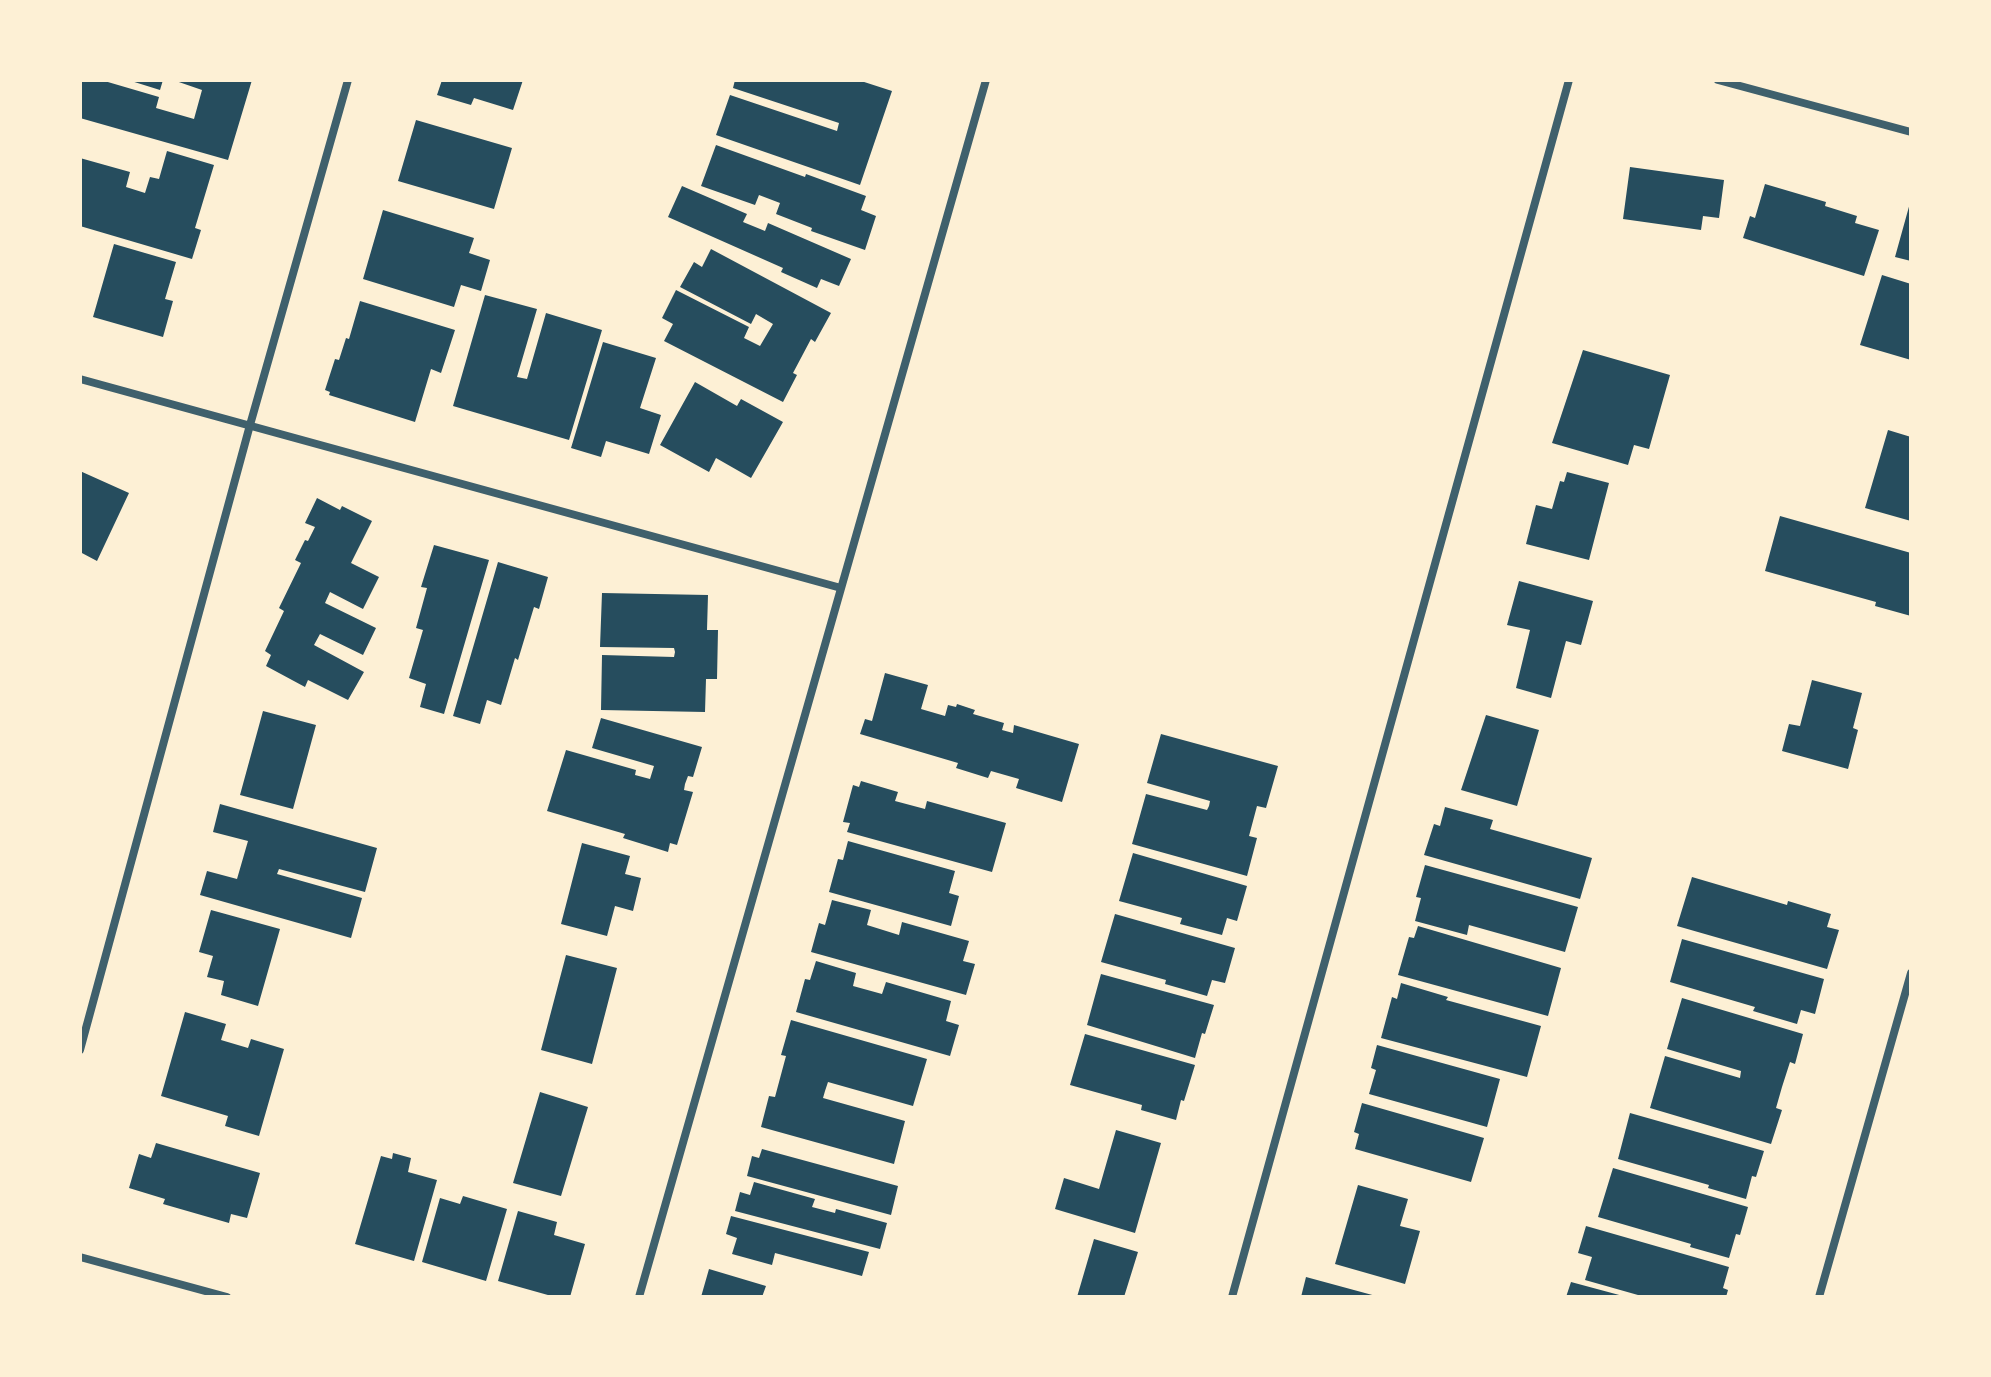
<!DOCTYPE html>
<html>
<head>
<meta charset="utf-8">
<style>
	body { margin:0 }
	#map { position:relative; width:1991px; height:1377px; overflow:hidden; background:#fdf0d5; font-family:Poppins,sans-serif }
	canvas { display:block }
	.frame { position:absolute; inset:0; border:82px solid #fdf0d5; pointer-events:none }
</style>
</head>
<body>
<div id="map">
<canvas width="1991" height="1377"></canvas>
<div class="frame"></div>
</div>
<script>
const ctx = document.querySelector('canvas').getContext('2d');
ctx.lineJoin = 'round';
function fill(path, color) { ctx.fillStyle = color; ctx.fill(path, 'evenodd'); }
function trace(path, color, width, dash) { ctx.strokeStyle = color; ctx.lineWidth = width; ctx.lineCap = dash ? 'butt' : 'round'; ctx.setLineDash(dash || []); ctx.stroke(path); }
fill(new Path2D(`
	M80,80h21l58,17 -3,11 38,11 8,-29 -29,-10h79l-24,80 -148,-42z
	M128,80h35l-3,10z
	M442,80h81l-10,30 -39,-12 -3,7 -34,-10z
	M735,80h123l34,11 -32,94 -144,-50 14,-40 107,36 2,-8 -106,-35z
	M416,120l96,28 -18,61 -96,-28z
	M716,145l89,32 1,-3 60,22 -5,14 15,6 -11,34 -54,-19 1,-3 -36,-14 4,-11 -21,-8 -4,10 -54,-19z
	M167,151l47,14 -19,63 6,2 -9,29 -112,-33v-68l50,14 -4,15 19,6 5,-16 9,2z
	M1630,167l94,13 -5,38 -16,-2 -2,14 -78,-11z
	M1765,184l61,18 -1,4 32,10 -2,7 24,7 -15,46 -121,-38 7,-22 5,2z
	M682,186l65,28 -4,8 22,9 3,-8 83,36 -12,27 -18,-7 -4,9 -36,-16 2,-4 -115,-51z
	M1910,203h1v58l-16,-4z
	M383,210l91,28 -5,15 21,7 -9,31 -20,-6 -7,22 -91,-28z
	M114,244l62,18 -11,37 8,2 -10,36 -70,-20z
	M711,249l120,64 -16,29 -4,-3 -18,34 4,2 -14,27 -119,-61 9,-17 -11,-6 14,-28 73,37 -5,11 16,8 13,-22 -17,-10 -5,10 -71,-37 14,-25 8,5z
	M1882,275l29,9v76l-51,-15z
	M485,295l52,14 -20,68 10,2 19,-66 56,17 -33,110 -116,-34z
	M360,301l95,29 -14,43 -10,-4 -16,53 -86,-27 1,-3 -5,-2 10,-31 4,1 7,-22 3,1z
	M603,342l53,16 -16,50 21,7 -12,39 -43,-13 -5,16 -30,-9z
	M1583,350l87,25 -21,74 -15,-4 -6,20 -76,-22z
	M695,382l42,24 4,-7 42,23 -32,56 -35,-20 -7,14 -49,-27z
	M1888,430l23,7v84l-46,-13z
	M80,471l49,22 -32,68 -17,-9z
	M1567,472l42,11 -20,77 -63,-16 10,-39 16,4 8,-28 4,1z
	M317,498l23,12 2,-4 30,15 -21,42 28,14 -16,32 -33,-17 -5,11 51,25 -13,27 -43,-21 -6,11 50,27 -16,28 -40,-20 -3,7 -39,-21 5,-11 -6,-4 19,-40 -5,-3 22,-45 -6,-3 10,-20 3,1 7,-14 -10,-4z
	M1780,516l131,37v63l-36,-10 1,-4 -111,-31z
	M434,545l55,15 -45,154 -24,-7 6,-23 -17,-6 14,-48 -7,-2 11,-40 -6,-1z
	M498,562l50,15 -9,32 -5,-2 -16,53 -3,-2 -14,47 -14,-5 -7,24 -27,-8z
	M1519,581l74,20 -12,44 -15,-4 -15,57 -35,-10 14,-58 -23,-5z
	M602,593l106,2 -1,35h11l-1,49h-11l-1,33 -104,-2 1,-55 72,2 1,-5 -1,-4 -74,-1z
	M885,673l43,12 -7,24 24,7 3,-11 8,2 1,-3 18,6 -2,4 31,9 -2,7 11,3 1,-8 65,19 -17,58 -46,-14 3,-9 -28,-8 -3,7 -32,-10 2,-5 -98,-29 5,-15 7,2z
	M1812,680l50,13 -9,35 5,2 -10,39 -66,-18 7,-27 11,2z
	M263,711l53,14 -23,84 -53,-14z
	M1486,715l53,15 -22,76 -56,-16z
	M601,718l101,29 -9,30 -5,-1 -3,8 -1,6 9,2 -16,53 -7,-2 -2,9 -45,-14 2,-4 -78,-23 19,-61 70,20 -1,5 15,4 4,-13 -62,-18z
	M1161,734l117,32 -12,42 -9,-2 -8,30 8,2 -10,38 -115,-32 14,-50 61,16 2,-4 1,-5 -63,-18z
	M861,781l37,11 -3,9 30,8 2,-8 79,22 -14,49 -145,-40 3,-9 -7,-1 10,-37 6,2z
	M220,804l157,44 -12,44 -86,-23 -2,5 85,24 -11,40 -151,-43 7,-24 30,8 11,-38 -35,-9z
	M1445,807l48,13 -3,9 102,29 -12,41 -156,-44 10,-31 6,2z
	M848,841l107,30 -6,22 10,3 -8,30 -122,-34 9,-33 5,1z
	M582,843l48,13 -5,18 16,4 -8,33 -18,-5 -8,30 -46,-12z
	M1133,853l114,33 -10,35 -10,-3 -5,17 -42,-11 2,-6 -63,-17z
	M1425,865l153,42 -13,45 -96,-27 -2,10 -52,-14 6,-23 -5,-1z
	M1692,877l95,28 1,-4 43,13 -4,13 12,3 -12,39 -150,-43z
	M832,900l39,10 -4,15 32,10 3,-13 67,19 -6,20 12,3 -9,31 -155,-43 8,-29 6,2z
	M211,910l69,19 -22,77 -37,-11 3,-14 -17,-4 6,-21 -14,-4z
	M1115,914l120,34 -10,35 -13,-3 -5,16 -42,-12 1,-4 -65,-18z
	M1418,926l143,42 -13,48 -150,-41 11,-38 5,1z
	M1682,939l142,40 -9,35 -14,-4 -4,14 -44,-13 2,-4 -85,-25z
	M566,955l51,13 -25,96 -51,-14z
	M816,961l40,12 -3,13 29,8 4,-12 65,19 -5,20 13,4 -9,31 -154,-44 9,-33 5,1z
	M1101,974l113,31 -9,29 -3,-1 -7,25 -108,-33z
	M1401,983l47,14 -2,3 95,26 -14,51 -146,-39 11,-41 5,2z
	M1682,998l121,36 -8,30 -5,-2 -8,25 -6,21 6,2 -11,34 -121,-36 15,-52 75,22 1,-7 -74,-22z
	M185,1012l41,12 -5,16 27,8 3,-9 33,10 -25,87 -34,-10 3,-10 -67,-20z
	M791,1020l136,39 -14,47 -85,-24 -3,9 -2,7 82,23 -11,43 -133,-37 8,-31 6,1 11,-41 -5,-1z
	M1085,1034l110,31 -11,36 -3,-1 -5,20 -35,-10 1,-5 -72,-20z
	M1377,1045l123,34 -13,48 -118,-33 7,-24 -5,-2z
	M540,1092l48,15 -27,89 -48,-13z
	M1362,1103l122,35 -13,44 -116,-33 4,-15 -5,-2z
	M1630,1113l134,38 -8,26 -4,-1 -6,23 -38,-11 1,-3 -91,-26z
	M1116,1130l45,13 -26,90 -80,-24 9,-31 35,11z
	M156,1143l104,30 -13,45 -16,-4 -2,9 -66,-19 2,-5 -36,-11 10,-34 12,4z
	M762,1149l136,37 -7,29 -144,-39 5,-20 7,2z
	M393,1153l18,5 -3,14 29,8 -23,81 -59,-17 26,-88 11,3z
	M1613,1168l135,39 -8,28 -4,-1 -7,24 -39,-11 1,-3 -93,-27z
	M754,1182l61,17 -3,8 23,6 1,-4 51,14 -7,26 -145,-38 5,-19 10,3z
	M1358,1185l50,14 -8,27 20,5 -15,53 -70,-20z
	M463,1196l44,13 -21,72 -64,-19 18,-64 20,6z
	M518,1211l39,11 -3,13 31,9 -15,53h-15l-57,-16z
	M731,1216l138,36 -7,24 -87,-23 -3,12 -40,-11 5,-16 -11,-4z
	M1586,1226l143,41 -6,21 5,2 -2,7h-81l-60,-17 7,-23 -14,-4z
	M1094,1239l44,13 -14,45h-47z
	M709,1269l57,17 -4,11h-61z
	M1306,1277l70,19v1h-75z
	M1571,1282l52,14v1h-57z`), '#264d5e');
trace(new Path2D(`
	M1718,80l193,52
	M80,379l761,209
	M80,1050l170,-625 98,-345
	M80,1257l147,40
	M639,1297l347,-1217
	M1232,1297l337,-1217
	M1819,1297l92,-324`), '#3f606c', 8);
</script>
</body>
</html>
